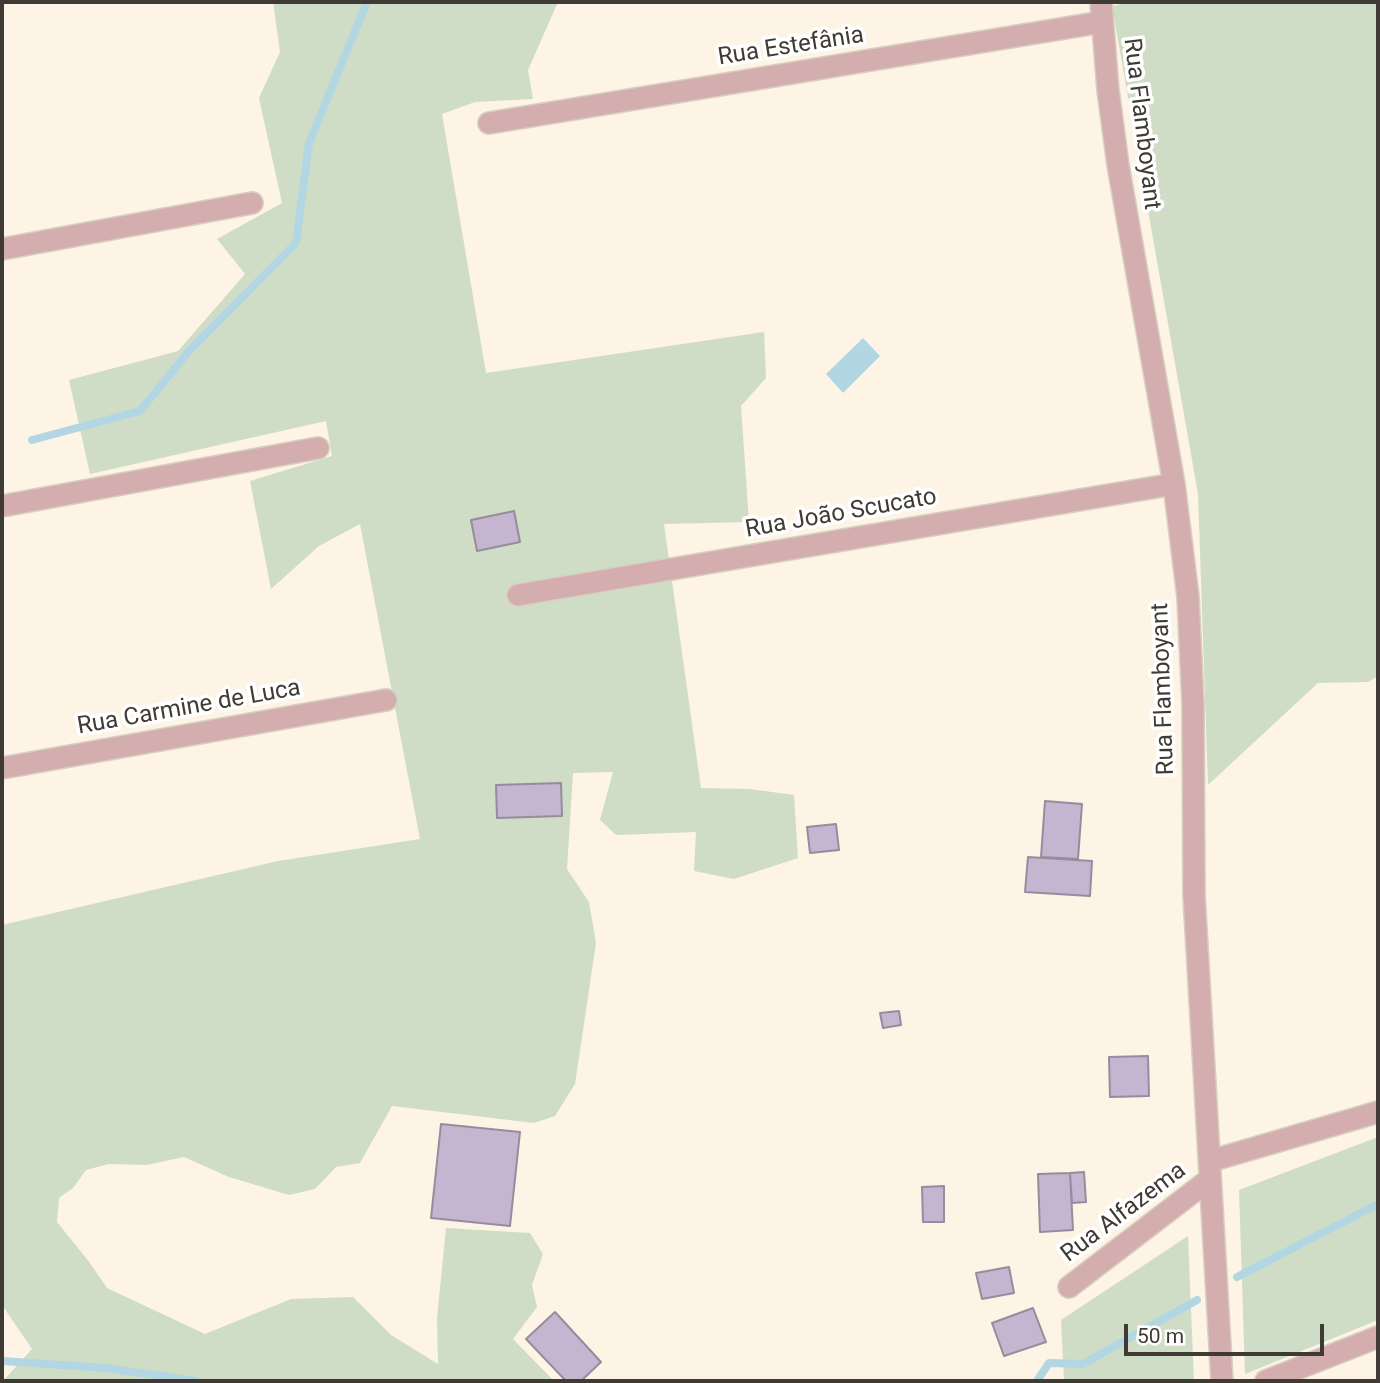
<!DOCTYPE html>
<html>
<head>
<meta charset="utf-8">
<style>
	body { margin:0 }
	#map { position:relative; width:1380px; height:1383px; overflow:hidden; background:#fdf4e6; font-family:Roboto,sans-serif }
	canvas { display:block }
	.frame { position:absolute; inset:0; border:4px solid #3f3b34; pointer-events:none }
	.scale { position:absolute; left:1124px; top:1324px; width:200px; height:32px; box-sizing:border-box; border:4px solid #3f3b34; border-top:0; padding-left:9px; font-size:21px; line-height:24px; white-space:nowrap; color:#3f3b34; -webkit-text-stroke:5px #fff; paint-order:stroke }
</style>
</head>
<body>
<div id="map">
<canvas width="1380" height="1383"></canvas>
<div class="frame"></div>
<div class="scale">50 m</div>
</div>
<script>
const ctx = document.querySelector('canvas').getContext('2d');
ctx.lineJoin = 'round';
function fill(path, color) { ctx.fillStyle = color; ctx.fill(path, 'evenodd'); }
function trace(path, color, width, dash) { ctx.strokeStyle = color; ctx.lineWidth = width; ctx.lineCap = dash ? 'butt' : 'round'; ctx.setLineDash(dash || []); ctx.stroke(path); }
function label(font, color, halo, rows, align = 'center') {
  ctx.font = font + ' Roboto,sans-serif'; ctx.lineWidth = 7; ctx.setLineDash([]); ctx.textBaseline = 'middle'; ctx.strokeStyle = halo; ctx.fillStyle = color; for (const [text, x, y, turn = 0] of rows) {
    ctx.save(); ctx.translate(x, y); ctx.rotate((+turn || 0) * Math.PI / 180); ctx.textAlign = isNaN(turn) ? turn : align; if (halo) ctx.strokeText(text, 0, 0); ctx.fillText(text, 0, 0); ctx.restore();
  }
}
fill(new Path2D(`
	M273,2h285l-30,68 5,29 -58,3 -33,12 44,259 278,-41 2,46 -25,28 8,116 -85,2 37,264 49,1 44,6 4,63 -64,21 -40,-8 2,-39 -80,3 -16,-15 13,-48 -40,1 -6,96 22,33 7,41 -21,141 -20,32 -21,7 -142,-17 -32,57 -24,4 -21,22 -26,6 -60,-18 -45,-20 -37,8 -38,-1 -23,6 -13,18 -14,10 -2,24 33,41 17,25 98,46 86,-35 62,-2 38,38 47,29 -1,-46 9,-90 84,5 13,21 -11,31 5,22 -24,32 41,42h-551l29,-32 -30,-44v-380l276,-64 142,-22 -60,-315 -41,22 -48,43 -21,-108 82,-25 -6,-35 -236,53 -21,-94 109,-29 67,-77 -28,-35 65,-36 -23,-105 21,-46z
	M1131,2h247v674l-10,6 -50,1 -110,102 -10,-291 -86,-488z
	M1378,1137v183l-133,54 -6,-184z
	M1188,1236l6,145h-130l-3,-61z`), '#cfddc6');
fill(new Path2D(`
	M863,338l17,18 -37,37 -17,-19z`), '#b3d7e2');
trace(new Path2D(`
	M32,440l108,-29 49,-60 107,-108 13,-100 58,-141
	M1237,1277l141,-73
	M2,1361l103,7 91,13
	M1037,1381l12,-18 34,1 114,-64`), '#b3d7e2', 8);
const building = new Path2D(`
	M514,511l6,31 -43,9 -6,-31z
	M561,783l1,33 -65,2 -1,-33z
	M1045,801l37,3 -4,55 -37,-2z
	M836,824l3,26 -29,3 -3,-26z
	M1028,857l64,4 -2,35 -65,-4z
	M899,1011l2,14 -18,3 -3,-15z
	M1148,1056l1,40 -39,1 -1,-40z
	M441,1124l79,8 -10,94 -79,-8z
	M1084,1172l2,30 -14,1 -2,-30z
	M1070,1173l3,57 -33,2 -2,-58z
	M944,1186v36h-21l-1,-35z
	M1009,1267l5,26 -32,6 -6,-26z
	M1033,1308l13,34 -42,14 -12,-33z
	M555,1312l46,50 -20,19h-15l-40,-42z`);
fill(building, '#c5b5d0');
trace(building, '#968c9c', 2);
const street = new Path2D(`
	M1101,2l7,88 10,75 56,319 14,113 5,107 1,191 28,486
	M489,123l613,-101
	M2,249l250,-46
	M2,506l316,-58
	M518,595l656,-111
	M2,768l384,-68
	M1210,1161l168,-49
	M1069,1287l141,-108
	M1266,1381l112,-44`);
trace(street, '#d7cfc2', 24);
trace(street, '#d4aeae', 21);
label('24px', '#3f3b34', '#fff', [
	["Rua Estefânia",791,47,-9],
	["Rua Flamboyant",1141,124,83],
	["Rua João Scucato",841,514,-10],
	["Rua Flamboyant",1164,689,-92],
	["Rua Carmine de Luca",189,708,-10],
	["Rua Alfazema",1124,1213,-37]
]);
</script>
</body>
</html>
